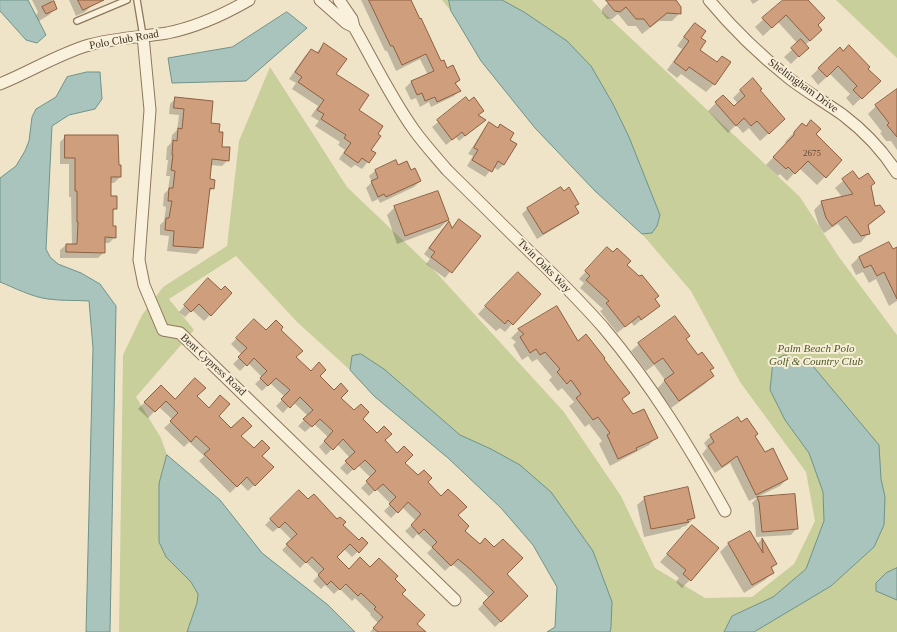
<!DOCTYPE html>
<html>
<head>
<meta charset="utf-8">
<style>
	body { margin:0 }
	canvas { display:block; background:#f0e4c8 }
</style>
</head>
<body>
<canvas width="897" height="632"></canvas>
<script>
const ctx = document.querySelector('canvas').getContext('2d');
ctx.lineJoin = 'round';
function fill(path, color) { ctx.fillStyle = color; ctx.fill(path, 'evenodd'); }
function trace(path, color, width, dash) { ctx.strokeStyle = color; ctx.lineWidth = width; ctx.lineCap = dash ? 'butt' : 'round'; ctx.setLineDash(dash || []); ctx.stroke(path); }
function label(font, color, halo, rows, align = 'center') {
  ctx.font = font + ' Georgia,serif'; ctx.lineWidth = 4; ctx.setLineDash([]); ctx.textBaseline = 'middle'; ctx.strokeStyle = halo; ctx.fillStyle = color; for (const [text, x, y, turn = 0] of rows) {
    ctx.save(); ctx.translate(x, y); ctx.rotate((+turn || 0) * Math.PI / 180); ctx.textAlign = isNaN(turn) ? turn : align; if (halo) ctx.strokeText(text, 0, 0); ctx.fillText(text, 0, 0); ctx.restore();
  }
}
fill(new Path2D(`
	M442,0h150l12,13 196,184 39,60 58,78v297h-350l8,-5 2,-40 -24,-42 -32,-37 -53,-50 -74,-62 -24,-26 -53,-48 -61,-66 -67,43 25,31 -58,67 25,41 6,17 53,45 42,53 66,52 27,27h-236l4,-277 19,-40 21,-28 64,-41 12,-105 31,-74 77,120 86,82 131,143 57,84 34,72 50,30 47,-1 42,-33 21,-43 -9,-49 -66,-90 -49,-91 -49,-57 -47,-43 -60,-63 -54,-67 -30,-50z
	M836,0h61v58z`), '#c9cf9b');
const water = new Path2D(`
	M0,0h28l18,35 -9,8 -11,-3 -26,-29z
	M449,0h53l22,12 43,29 24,25 22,38 16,33 31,78 -3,11 -5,7 -10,1 -47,-43 -60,-63 -54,-67 -30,-50z
	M287,12l20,16 -61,53 -74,2 -4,-25 64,-11z
	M87,72h13l2,27 -7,10 -26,6 -17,11 -6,123 4,8 8,7 23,9 19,11 16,22 -6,326h-24l7,-284 -4,-47c-13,-1 -27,0 -41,-2 -16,-2 -33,-11 -48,-17v-104l16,-12 9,-15 4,-10 3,-24 4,-8 20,-12 11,-20z
	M361,354l23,15 76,66 31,14 29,16 31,27 42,59 19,51 -1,25 -1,5h-63l8,-5 2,-40 -24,-42 -32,-37 -53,-50 -74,-62 -24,-26 2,-14z
	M785,355l27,10 67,80 2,34 4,18 -1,28 -10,22 -43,39 -77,46h-30l8,-16 41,-19 33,-28 18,-48 -1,-29 -14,-39 -24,-33 -15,-30 3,-29z
	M167,455l53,45 42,53 66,52 27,27h-168l10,-29 1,-9 -7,-12 -25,-25 -7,-15v-58z
	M897,568v32l-21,-9v-8l10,-10z`);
fill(water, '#a9c4bc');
trace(water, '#6f938a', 1);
fill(new Path2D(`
	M32,0h20l4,8 -7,7 -10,6 -3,-6 2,-3z
	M69,0h21l2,5 -7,7 -9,4z
	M361,0h48l32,62 18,18 -4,5 4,6 -5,5 -23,11 -2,-5 -9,5 -4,-9 -5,2 -6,-12 6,-6 17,-7 -8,-16 -24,12 -9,-20h-2z
	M611,0h63l6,13 -8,8h-13l-17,13 -6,-8h-8l-10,-12 -6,5h-5l-5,-6v-4z
	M750,0h9l-6,4z
	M784,0h23l9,25 -3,13 -8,7 -5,10 -9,9 -7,-7 14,-13 -20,-22 -15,14 -8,-9z
	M695,24l4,26 17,13 6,-6 -8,27 -8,8 -25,-18 -4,4 -10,-8 15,-21 -5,-3 10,-14z
	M324,45l11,30 23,35 12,40 5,3 -13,16 -7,-4 -4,3 -12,-9 6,-9 -7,-5 2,-3 -25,-16 4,-5 -8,-5 7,-10 -26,-17 4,-6 -7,-4 16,-23 6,-6 5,3z
	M840,48l27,21 12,12 -26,25 -7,-8 4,-4 -20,-20 -12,11 -7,-9z
	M741,90l17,1 18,36 -16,14 -11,-13 -6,5 -7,-8 -8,8 -20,-22 15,-15 11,12 4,-4 -5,-6z
	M897,95v55l-6,-9h-5l-6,-8 2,-1 -14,-18 8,-8z
	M176,98l34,26 8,9 3,15 7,12 -6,6 -12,-1 -1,15 4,8 -5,5 -6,55 -6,6 -29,-3 2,-15 -9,-1v-10l4,-4 2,-14 -3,-1 1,-12 4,-4 2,-14h-4l2,-16h-2l1,-13 4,-4 1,-8 5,-5 2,-15 -10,-1 1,-10z
	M466,99l3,3 14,8 -6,6 7,4 -25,21 -3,-4 -10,8 -14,-18z
	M489,124l8,4 3,-2 9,14 -5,24 -6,6 -5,-3 -8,10 -18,-11 6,-10 -5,-2 16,-25z
	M802,124l13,10 26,26 -24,25 -18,-17 -12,13 -7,-7 -2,2 -12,-11 20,-21 -1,-2z
	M66,136l52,30 2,11 -6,6h-4v14l6,11 -4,4v15l3,10 -6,6h-5v9l-6,6h-38v-8l6,-5h6l-1,-48h-2v-33h-9v-22z
	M395,161l3,5 13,5 9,10 -6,6 -34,16 -2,-4 -6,3 -6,-14 6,-6 -3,-6 6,-5z
	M852,173l6,8 12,6 5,20 9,5 -17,15 1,7 -7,8 -8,2 -15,-20 -14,9 -5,-7 -5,-16 8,-8 20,-5 -7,-9z
	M563,192l15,12 -4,3 4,6 -6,5 -35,21 -15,-25 6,-6z
	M395,207l53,13 -8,8 -43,16 -10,-29z
	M459,221l20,15 -34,42 -19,-14 4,-5 -6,-5 19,-26 8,1z
	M897,248v53l-8,5 -13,-27 -7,4 -6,-11 -7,3 -5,-10 8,-8z
	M600,256l26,9 33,40 -25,21 -3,-4 -14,11 -17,-22 3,-2 -23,-21 4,-5 -5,-4z
	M203,286l7,29 -6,6 -12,-11 -7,7 -6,-5z
	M492,299l20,25 -7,8 -5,-4 -4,3 -18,-17z
	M557,308l20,34 26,17 26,34 -8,7 12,15 24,22 -8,8 -39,21 -11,-22 3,-3 -13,-17 -4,3 -16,-21 5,-4 -12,-14 -4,3 -9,-11 3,-3 -15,-18 -5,3 -4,-6 -6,4 -9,-15 3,-3 -5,-4 8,-8z
	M254,320l12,11 13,-1 16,27 16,15 7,4 66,64 20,23 23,19 30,33 7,16 63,65 -32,31 -17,-18 11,-11 -25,-24 -12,-10 -7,7 -18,-18 5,-5 -15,-14 -4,5 -8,-8 11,-10 -14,-14 -11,11 -7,-7 7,-7 -15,-15 -7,7 -8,-8 10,-10 -13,-13 -11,10 -7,-7 10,-10 -13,-14 -11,11 -7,-8 9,-10 -14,-13 -9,8 -7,-6 10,-10 -15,-14 -10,11 -7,-7 9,-9 -15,-14 -8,8 -7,-7 7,-7 -14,-14 -8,8 -7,-7 9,-9 -11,-11z
	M685,339l27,37 -7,8 -34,24 -14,-19 8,-9 -11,-15 -8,6 -15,-20 8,-7z
	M161,386l14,14 21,-4 44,40 32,31 -24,24 -8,-8 -10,10 -31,-32 5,-5 -15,-14 -5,5 -20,-19 9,-8 -14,-13 -11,11 -10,-9z
	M737,418l17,19 11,16 22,26 -7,7 -31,15 -19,-38 -15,10 -13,-19 5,-6 -3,-5 7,-7z
	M299,492l9,8 34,25 17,17 8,1 -15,14 -8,-8 -8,8 13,13 21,-1 23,10 23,45 9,8h-55l8,-9 -8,-8 1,-1 -16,-16 -3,3 -11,-11 9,-9 -1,-1 -15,14 -9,-9 -4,4 -8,-8 6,-6 -13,-13 -6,6 -18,-18 10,-10 -13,-13 -6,5 -8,-7z
	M645,498l49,20 -8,8 -4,1 -2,2 -36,8 -7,-32z
	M757,498l39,31 -5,6 -35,2 -2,-29 -2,-5z
	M750,532l7,12 5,-5 14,25 -5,5 2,3 -8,8 -21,13 -24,-41 8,-8z
	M685,534l5,46 -8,8 -6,-6 3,-4 -19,-16z`), '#0003');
const building = new Path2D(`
	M78,0h26l-21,10z
	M369,0h42l9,19 1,-1 20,43 3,-1 3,8 6,-3 7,15 -5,3 6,8 -24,11 -2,-5 -10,4 -3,-8 -5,2 -6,-14 23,-10 -8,-17 -24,11 -9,-19h-2z
	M606,0h70l5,7v7l-14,-1 -17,14 -6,-8h-8l-10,-12 -6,5 -5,-1z
	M783,0h25l17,18 -7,7 4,5 -12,11 -24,-26 -14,13 -10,-10z
	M54,1l3,8 -11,5 -4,-7z
	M695,23l11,8 -5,7 5,3 -6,9 17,12 5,-6 9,6 -16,23 -26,-18 -3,4 -12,-9 15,-21 -5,-4z
	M801,39l8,9 -10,9 -8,-9z
	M324,43l23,16 -11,15 33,21 -10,15 24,16 -5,8 3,2 -10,14 5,3 -7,10 -7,-5 -4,5 -14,-10 7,-10 -7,-5 2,-3 -25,-16 3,-5 -7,-4 7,-10 -26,-18 4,-5 -7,-5 16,-23 7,4z
	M849,45l21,22 -2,2 13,12 -19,18 -9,-9 4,-4 -19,-20 -11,11 -9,-9 22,-21 3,4z
	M753,78l9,11 -2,1 25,29 -16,15 -12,-13 -6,5 -7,-8 -8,8 -21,-24 8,-7 11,11 11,-10 -5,-6z
	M897,89v48l-10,-12 2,-2 -14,-18z
	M175,97l38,4 -2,22 9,1 -1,8h4l-1,15h8l-1,14 -17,-2 -2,20 5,1 -1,9 -4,-1 -7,60 -30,-2 1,-15 -9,-1 1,-12h3l3,-17h-4l1,-13h4l2,-17 -4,-1 2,-15h-1l1,-15 4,1 1,-13 4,1 2,-20 -10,-1z
	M466,97l3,4 5,-4 10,14 -6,4 8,5 -21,16 -3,-4 -10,8 -15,-20z
	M811,120l10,9 -5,5 26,26 -16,18 -18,-17 -13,13 -7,-7 -2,2 -13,-12 21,-22v-3l8,-9 4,3z
	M489,122l9,6 2,-4 14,9 -4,7 7,4 -13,21 -6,-4 -6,11 -20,-12 6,-10 -4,-2z
	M65,135h53l1,30h2v12h-10v19h6v13h-4v17h3v12l-11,-1v16l-39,-1v-8h11l1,-22h-1v-31h-2v-33h-10z
	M396,160l2,5 9,-4 4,9 4,-2 6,13 -35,16 -2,-3 -6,3 -7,-16 7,-3 -3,-8z
	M853,171l6,8 9,-6 7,10 -4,3 4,20 5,-1 5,7 -17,13 2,9 -9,2 -15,-20 -14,10 -6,-8 -5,-17 32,-7 -11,-15z
	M561,187l3,4 5,-4 10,17 -4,2 4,7 -36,21 -16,-26z
	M438,191l11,29 -44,16 -11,-30z
	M459,219l22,17 -29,37 -21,-16 4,-5 -6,-4 20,-27 3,7z
	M889,242l4,7 4,-2v52l-13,-27 -7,4 -6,-11 -7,3 -5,-11z
	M607,247l6,5 4,-4 14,13 -4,4 12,11 3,-1 17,21 -4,3 5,7 -19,14 -2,-4 -14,11 -19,-24 3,-2 -23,-21 4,-4 -5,-5z
	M518,272l23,22 -28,31 -5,-5 -3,4 -20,-18z
	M208,278l13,12 4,-4 7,7 -21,23 -12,-12 -8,8 -7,-7z
	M557,306l21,35 8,-7 19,24 -1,1 26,34 -8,6 11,15 11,-5 14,29 -22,10 1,2 -19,9 -11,-24 3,-2 -12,-16 -5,3 -17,-22 5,-4 -10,-14 -4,4 -10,-12 3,-3 -15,-17 -5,3 -4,-6 -6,4 -10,-16 4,-3 -6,-5z
	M675,316l15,20 -4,3 12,16 4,-3 12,16 -4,2 4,6 -35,25 -15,-21 10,-7 -11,-15 -9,6 -16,-21z
	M254,319l12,11 10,-10 7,7 -2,3 22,21 -7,6 15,14 8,-9 7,8 -6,6 14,14 7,-7 7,8 -7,7 13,12 7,-6 8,8 -6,7 14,14 7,-7 8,8 -7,6 12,13 7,-7 9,9 -8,8 13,12 6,-5 8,8 -4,4 13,14 7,-7 11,10 8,8 -9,8 11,11 -4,5 15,13 5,-6 9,9 9,-8 20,19 -16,16 21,22 -27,26 -18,-19 11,-11 -24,-23 -12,-10 -7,7 -19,-19 5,-5 -13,-13 -5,5 -8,-9 10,-11 -13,-12 -10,11 -9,-9 7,-7 -13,-13 -8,7 -9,-10 10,-10 -11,-11 -11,10 -9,-9 10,-9 -12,-13 -10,11 -9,-9 9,-10 -13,-12 -8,8 -9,-8 10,-9 -13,-13 -10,11 -9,-9 9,-9 -14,-12 -8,8 -8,-8 7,-7 -13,-13 -7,8 -9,-9 9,-9 -11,-10z
	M195,378l11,10 -9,8 12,12 11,-13 10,9 -11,12 12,12 12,-11 9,9 -11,10 13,12 8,-8 8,8 -8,8 12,11 -19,19 -8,-9 -10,10 -33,-33 6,-5 -14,-13 -5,6 -21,-21 8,-8 -12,-12 -11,11 -11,-10 17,-17 14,14z
	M738,417l3,5 6,-4 11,16 -3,2 10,16 8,-4 15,31 -32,16 -19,-39 -15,11 -14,-21 6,-4 -4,-7z
	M688,487l7,31 -8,2 2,2 -38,7 -7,-32z
	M299,490l9,9 6,-5 23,25 3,-2 6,5 -3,3 16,15 3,-3 6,6 -9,10 -9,-9 -13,13 12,12 11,-12 10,10 9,-9 19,18 -3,3 11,11 -4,4 23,21 -8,9 9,8h-48l-5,-4 10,-11 -9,-8 2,-2 -15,-14 -3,3 -12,-12 -6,6 -9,-9 -4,4 -9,-10 6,-6 -12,-12 -6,6 -20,-19 11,-10 -12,-12 -6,6 -9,-9z
	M795,494l3,35 -36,3 -3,-30 -2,-5z
	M692,525l27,23 -28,33 -8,-7 3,-4 -19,-16z
	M750,531l13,22 -1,-15 15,26 -6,3 3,6 -22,12 -24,-42z`);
fill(building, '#cf9f7d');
trace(building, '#8d5f41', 1);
const lane = new Path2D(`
	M137,0l6,36
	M77,21l50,-21`);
const street = new Path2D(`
	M320,0l26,23 8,4 -2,-8 -13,-19
	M709,0c24,29 51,55 81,79 17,13 36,24 53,36 21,16 40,36 54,58
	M354,27c20,35 37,71 60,103 10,14 22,27 33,40 28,28 56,55 84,83 25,24 49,48 72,74 48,57 86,119 122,184
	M143,36l7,74 -11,150 5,25 19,45 17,3 275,267
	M0,84c30,-12 58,-30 89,-39 26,-7 52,-8 78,-12 30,-6 56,-18 82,-33`);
trace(lane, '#8d765c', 8);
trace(street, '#8d765c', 13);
trace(lane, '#faf1dc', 5.5);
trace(street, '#faf1dc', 11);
label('9px', '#624a37', null, [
	["2675",812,154]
]);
label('11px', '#3d2e20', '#f7eed8', [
	["Polo Club Road",124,40,-10],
	["Sheltingham Drive",803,86,36],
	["Twin Oaks Way",544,266,45],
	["Bent Cypress Road",213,365,43]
]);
label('italic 11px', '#4d5a26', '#f7eed8', [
	["Palm Beach Polo",816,349],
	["Golf & Country Club",816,362]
]);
</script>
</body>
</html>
